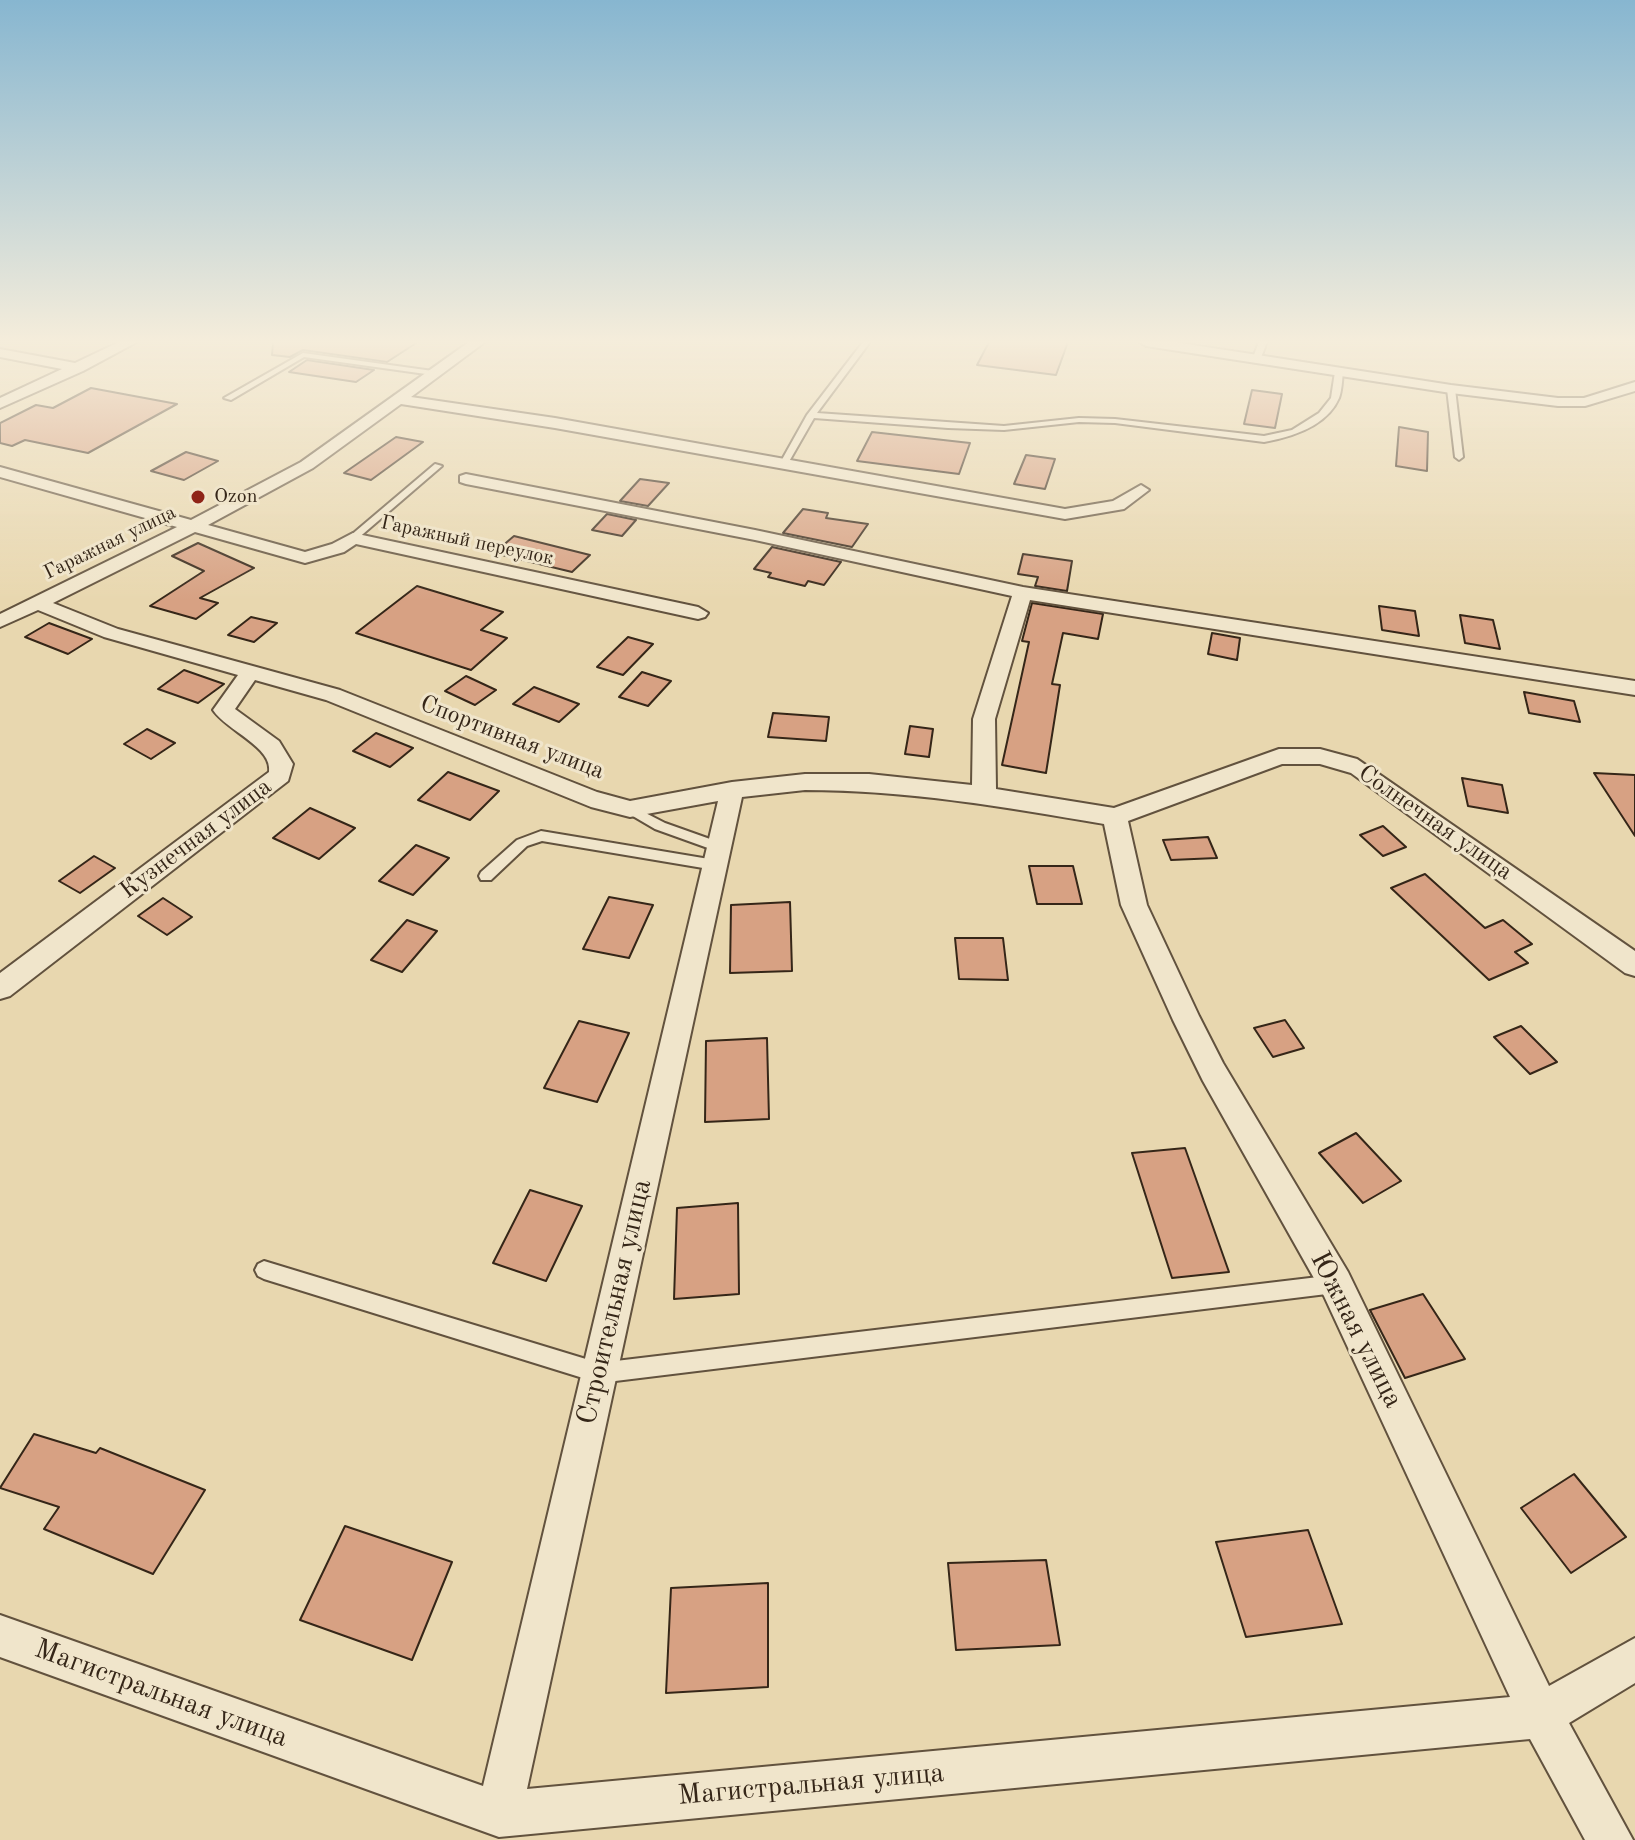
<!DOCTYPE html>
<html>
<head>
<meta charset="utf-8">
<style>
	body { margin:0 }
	canvas { display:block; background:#e8d7af }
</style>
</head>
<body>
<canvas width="1635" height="1840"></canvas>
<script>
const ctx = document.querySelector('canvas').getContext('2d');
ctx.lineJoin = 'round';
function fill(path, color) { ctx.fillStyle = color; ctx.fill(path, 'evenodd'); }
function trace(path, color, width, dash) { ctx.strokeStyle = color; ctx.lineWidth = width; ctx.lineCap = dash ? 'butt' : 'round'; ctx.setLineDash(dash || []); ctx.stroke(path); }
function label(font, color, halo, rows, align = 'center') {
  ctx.font = font + ' "Old Standard TT",serif'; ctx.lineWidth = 6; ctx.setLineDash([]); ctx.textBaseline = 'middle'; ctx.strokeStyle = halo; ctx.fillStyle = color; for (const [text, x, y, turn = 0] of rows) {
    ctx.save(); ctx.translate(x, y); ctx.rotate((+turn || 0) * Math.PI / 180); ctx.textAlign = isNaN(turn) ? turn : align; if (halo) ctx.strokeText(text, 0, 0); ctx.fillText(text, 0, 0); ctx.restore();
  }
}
const building = new Path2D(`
	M273,342h145l-31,20 -84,-12 -13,7 -18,-2z
	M989,342h79l-12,33 -79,-10z
	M307,360l67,10 -18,12 -67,-10z
	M91,388l86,16 -89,49 -63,-13 -13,6 -12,-3v-20l36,-18 17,3z
	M1252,390l30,4 -7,34 -31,-4z
	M1399,427l29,5 -1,39 -31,-5z
	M872,432l98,11 -11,31 -102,-13z
	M396,437l27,5 -52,38 -27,-7z
	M186,452l32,9 -34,19 -33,-9z
	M1026,455l29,4 -10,30 -31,-5z
	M640,479l29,4 -21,23 -28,-5z
	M803,509l25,4 -2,5 42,6 -16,23 -69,-14z
	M607,514l29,6 -14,16 -30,-6z
	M514,536l76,19 -18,17 -78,-19z
	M198,543l56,25 -54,30 18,5 -22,16 -46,-13 54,-35 -32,-15z
	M772,547l69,15 -17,23 -16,-4 -3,5 -37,-9 3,-4 -17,-4z
	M1023,554l49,7 -5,30 -32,-5 3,-9 -20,-3z
	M417,586l86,26 -22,18 26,8 -36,32 -115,-37z
	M1032,603l71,11 -5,25 -35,-6 -11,51 8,1 -14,88 -44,-8 27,-123 -7,-1z
	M1379,606l36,5 4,25 -37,-6z
	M1460,615l33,5 7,29 -35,-6z
	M251,617l26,6 -23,19 -26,-7z
	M49,623l43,16 -24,15 -43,-17z
	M1212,633l28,5 -3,22 -29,-6z
	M628,637l25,7 -30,31 -26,-8z
	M184,670l40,14 -26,19 -40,-14z
	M642,672l29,9 -23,25 -29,-9z
	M466,676l30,14 -21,15 -30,-14z
	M534,687l45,17 -20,18 -46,-18z
	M1524,692l50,9 6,21 -51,-9z
	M773,713l56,4 -3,24 -58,-4z
	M910,726l23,3 -4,28 -24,-3z
	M147,729l28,14 -24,16 -27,-15z
	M376,733l37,15 -23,19 -37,-16z
	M448,772l51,19 -29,29 -52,-20z
	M1594,773l41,2v61z
	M1462,778l40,7 6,28 -40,-7z
	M310,808l45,20 -36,31 -46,-21z
	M1383,826l23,21 -23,9 -23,-21z
	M1208,837l9,21 -46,2 -8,-20z
	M416,845l33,13 -36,37 -34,-14z
	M94,856l21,12 -35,25 -21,-12z
	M1029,866h44l9,38h-45z
	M1425,874l60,54 18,-8 29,24 -17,8 13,11 -39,17 -98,-92z
	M609,897l44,8 -24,53 -46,-9z
	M163,898l29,19 -25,18 -29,-19z
	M790,902l2,69 -62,2 1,-68z
	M407,920l30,11 -35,41 -31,-12z
	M955,938h48l5,42 -49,-1z
	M1285,1020l19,28 -31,9 -19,-29z
	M579,1021l50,12 -32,69 -53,-14z
	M1521,1026l36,36 -27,12 -36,-37z
	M767,1038l2,81 -64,3 1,-81z
	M1356,1133l45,48 -38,22 -44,-50z
	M1185,1148l44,124 -57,6 -40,-125z
	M530,1190l52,16 -36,75 -53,-18z
	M738,1203l1,91 -65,5 3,-91z
	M1423,1294l42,65 -60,19 -35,-68z
	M34,1434l62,19 4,-5 105,42 -52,84 -109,-45 15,-22 -59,-19z
	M1574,1474l52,63 -55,36 -50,-65z
	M345,1526l107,36 -40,98 -112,-40z
	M1308,1530l34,94 -96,13 -30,-95z
	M1046,1560l14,85 -104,5 -8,-87z
	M768,1583v104l-102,6 5,-105z`);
fill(building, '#d7a183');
trace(building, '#352618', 2);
const service = new Path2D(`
	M863,342h7l-53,71 187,13 75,-8 36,1 149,17 28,-6 27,-17 12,-15 4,-26 4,-2 4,2c-1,8 -1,18 -4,26 -12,28 -47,39 -75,44l-149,-19 -36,-1 -75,8 -56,-2 -134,-10 -27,47 -7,2 -1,-2 28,-50z
	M1259,342h8l-7,18 -4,2 -4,-2z
	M303,353l130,18 4,2 -4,2 -129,-18 -73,43 -7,-2z
	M1451,387l4,2 8,68 -4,3 -4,-3 -8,-68z
	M435,464l7,2 -86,74h-6v-4z
	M630,805l35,18 59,21 2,3 -7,5 -64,-23 -29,-17 -2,-3 2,-3z
	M541,831l174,29 7,5 -7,5 -173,-29 -15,5 -36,34h-10l-2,-4 2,-4 36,-32z
	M264,1261l335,102 736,-88 6,3 3,6 -3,6 -6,3 -736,90 -335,-104 -6,-3 -3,-6 3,-6z`);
const minor = new Path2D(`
	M119,342h18l-54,29 -83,37v-10l62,-29 -62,-12v-8l75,14z
	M469,342h16l-74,55 144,21 510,91 48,-8 28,-16 8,5 -25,19 -59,10 -510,-91 -154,-24 -88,64 -105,57 97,27 27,-8 21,-11 345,74 10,6 -3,4 -7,2 -342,-75 -12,8 -39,11 -110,-31 -142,71 65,26 222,61 257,102 33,9 102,-19 73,-8h64l103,11 1,-66 39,-123 -257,-56 -289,-56 -6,-2v-6l6,-2 289,56 268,57 612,94v14l-605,-95 -35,119 1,70 118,19 165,-59h41l37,10 278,192v25l-10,-3 -274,-200 -31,-9h-38l-154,57 19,84 52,111 24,47 125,209 201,414 86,-48v45l-66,40 64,117h-48l-55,-101 -1031,98 -499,-180v-42l483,171 235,-985 -88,16 -39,-10 -265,-107 -71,-20 -20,29 44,32 14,23 -5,17 -278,215 -10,3v-26l269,-201c4,-25 -42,-41 -56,-62l25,-35 -134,-38 -66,-27 -38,17v-13l177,-87 -177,-50v-10l191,53 110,-58zM805,790c102,0 199,17 299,34l17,81 52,115 30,61 121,215 186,401 -983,92 215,-992z
	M1139,342h35l277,43 107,13h26l51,-16v9l-50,15h-27l-107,-13 -305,-47z`);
trace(service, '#62523e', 4);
trace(minor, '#62523e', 4);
fill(service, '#f0e5cb');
fill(minor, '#f0e5cb');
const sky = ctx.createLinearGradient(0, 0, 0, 600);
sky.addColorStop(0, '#87b6d0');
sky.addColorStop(0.57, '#f5eddb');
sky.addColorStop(1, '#f5eddb00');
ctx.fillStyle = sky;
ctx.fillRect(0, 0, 1635, 600);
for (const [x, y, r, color] of [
	[198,497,8,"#8f2418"]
]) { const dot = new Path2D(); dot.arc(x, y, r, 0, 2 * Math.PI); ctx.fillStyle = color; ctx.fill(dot); trace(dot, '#f0e5cb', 3); }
label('20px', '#352618', '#f0e5cb', [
	["Ozon",214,497]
], 'left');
label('20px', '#352618', '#f0e5cb', [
	["Гаражный переулок",467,541,12],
	["Гаражная улица",110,543,-26]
]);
label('24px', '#352618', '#f0e5cb', [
	["Спортивная улица",512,738,21],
	["Солнечная улица",1435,823,35],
	["Кузнечная улица",196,839,-37]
]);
label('28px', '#352618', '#f0e5cb', [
	["Строительная улица",615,1302,-77],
	["Южная улица",1356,1330,63],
	["Магистральная улица",161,1694,20],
	["Магистральная улица",811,1785,-5]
]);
</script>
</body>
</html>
